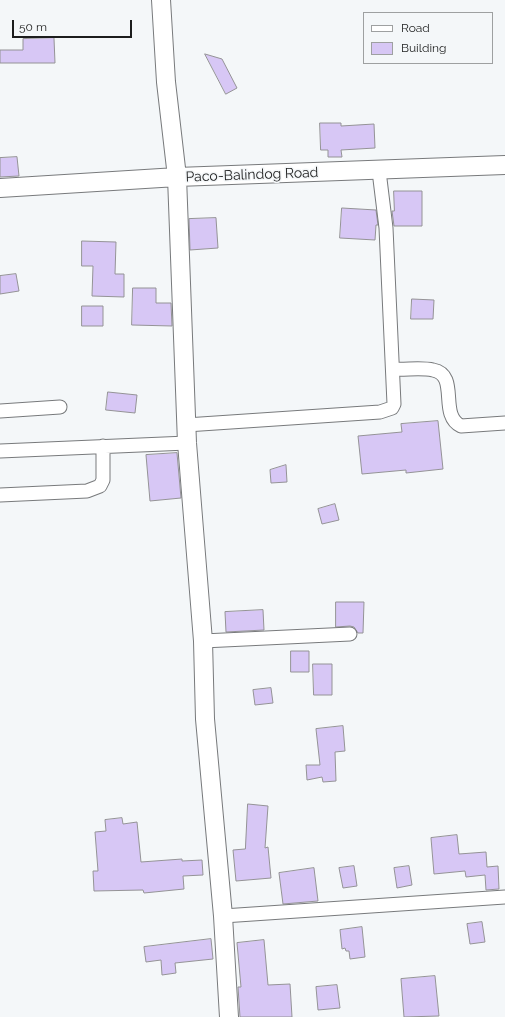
<!DOCTYPE html>
<html>
<head>
<meta charset="utf-8">
<style>
	body { margin:0 }
	#map { position:relative; width:505px; height:1017px; overflow:hidden; background:#f4f7f9; font-family:Raleway,sans-serif }
	canvas { display:block }
	.legend { position:absolute; left:363px; top:12px; width:130px; height:52px; box-sizing:border-box; background:#f4f7f9; border:1px solid #9ea0a1; margin:0; padding:5px 7px; list-style:none; font-size:12px; color:#1c1d1d }
	.legend li { display:flex; align-items:center; gap:8px; height:20px }
	.legend b { width:20px; border:1px solid #9ea0a1 }
	.scale { position:absolute; left:12px; top:20px; width:120px; height:18px; box-sizing:border-box; border:2px solid #1c1d1d; border-top:0; padding-left:5px; font-size:12px; line-height:14px; white-space:nowrap; color:#1c1d1d; -webkit-text-stroke:3px #f4f7f9; paint-order:stroke }
</style>
</head>
<body>
<div id="map">
<canvas width="505" height="1017"></canvas>
<ul class="legend">
<li><b style="height:5px;background:#fff"></b>Road</li>
<li><b style="height:11px;background:#d7c7f5"></b>Building</li>
</ul>
<div class="scale">50 m</div>
</div>
<script>
const ctx = document.querySelector('canvas').getContext('2d');
ctx.lineJoin = 'round';
function fill(path, color) { ctx.fillStyle = color; ctx.fill(path, 'evenodd'); }
function trace(path, color, width, dash) { ctx.strokeStyle = color; ctx.lineWidth = width; ctx.lineCap = dash ? 'butt' : 'round'; ctx.setLineDash(dash || []); ctx.stroke(path); }
function label(font, color, halo, rows, align = 'center') {
  ctx.font = font + ' Raleway,sans-serif'; ctx.lineWidth = 3; ctx.setLineDash([]); ctx.textBaseline = 'middle'; ctx.strokeStyle = halo; ctx.fillStyle = color; for (const [text, x, y, turn = 0] of rows) {
    ctx.save(); ctx.translate(x, y); ctx.rotate((+turn || 0) * Math.PI / 180); ctx.textAlign = isNaN(turn) ? turn : align; if (halo) ctx.strokeText(text, 0, 0); ctx.fillText(text, 0, 0); ctx.restore();
  }
}
const building = new Path2D(`
	M54,38l1,25h-55v-13h23v-11z
	M205,54l17,5 15,29 -11,6z
	M320,123h21v3l33,-2 1,24 -34,2 1,7h-14v-7h-7z
	M17,157l2,19 -19,1v-19z
	M394,191h28v35h-28l-2,-15h2z
	M342,208l34,2 2,15h-2l-1,15 -35,-2z
	M216,218l2,30 -28,2 -1,-31z
	M82,241l34,1 -1,32h9v23l-32,-1 1,-30h-11z
	M16,274l3,17 -19,3v-18z
	M133,288h23v15h15l1,23 -40,-1z
	M412,299l22,1 -1,19h-22z
	M82,306h21v20h-21z
	M108,392l29,3 -2,18 -29,-3z
	M438,421l5,48 -37,4v-3l-44,4 -4,-38 44,-4 -1,-8z
	M177,453l4,45 -31,3 -4,-46z
	M286,465l1,17 -16,1 -1,-13z
	M335,504l4,16 -17,4 -4,-15z
	M336,602h28l-1,31h-5l-4,-6 -4,-1 -14,1z
	M263,610l1,20 -38,2 -1,-20z
	M291,651h18v21h-18z
	M313,664h19v31h-18z
	M271,688l2,15 -18,2 -2,-15z
	M343,726l2,25 -10,1 1,29 -13,1 -1,-5 -15,3 -1,-15h14l-4,-36z
	M248,804l20,2 -3,42 3,-1 3,31 -35,3 -3,-31 12,-1z
	M122,818l1,6 14,-2 4,40 41,-3v2l20,-1 1,15 -20,1 1,13 -40,4 -1,-3 -49,1 -1,-20h5l-3,-39 11,-1 -1,-11z
	M457,835l2,19 27,-2 1,15 11,-1 1,23 -13,1 -1,-15 -19,2 -1,-6 -31,3 -3,-36z
	M354,866l3,20 -14,2 -4,-20z
	M409,866l3,19 -15,3 -3,-20z
	M314,868l4,33 -35,3 -4,-31z
	M482,922l3,20 -15,2 -3,-20z
	M362,927l3,30 -15,2 -1,-8h-3l-1,-3 -3,1 -2,-19z
	M211,939l2,20 -38,4 1,10 -14,2 -1,-15 -15,2 -2,-15z
	M264,940l4,45 22,-1 2,33h-52l-2,-30h3l-4,-44z
	M435,976l4,40 -35,1 -3,-38z
	M337,985l3,23 -22,2 -2,-23z`);
fill(building, '#d7c7f5');
trace(building, '#949396', 1);
const street = new Path2D(`
	M393,369c13,1 28,-2 40,1 27,5 5,45 28,56l44,-3
	M0,411l60,-4
	M186,425l194,-13 12,-4 2,-4 -8,-176 -7,-57
	M0,451l187,-8
	M0,495l87,-4 13,-5 3,-6v-34
	M203,641l147,-7
	M223,916l282,-19`);
const secondary = new Path2D(`
	M161,0l5,82 11,95 10,266 16,198 2,78 18,197 6,101
	M0,188l177,-11 328,-12`);
trace(street, '#787a7c', 15);
trace(secondary, '#787a7c', 20);
trace(street, '#fff', 13);
trace(secondary, '#fff', 18);
label('14px', '#1c1d1d', '#f4f7f9', [
	["Paco-Balindog Road",252,175,-2]
]);
</script>
</body>
</html>
